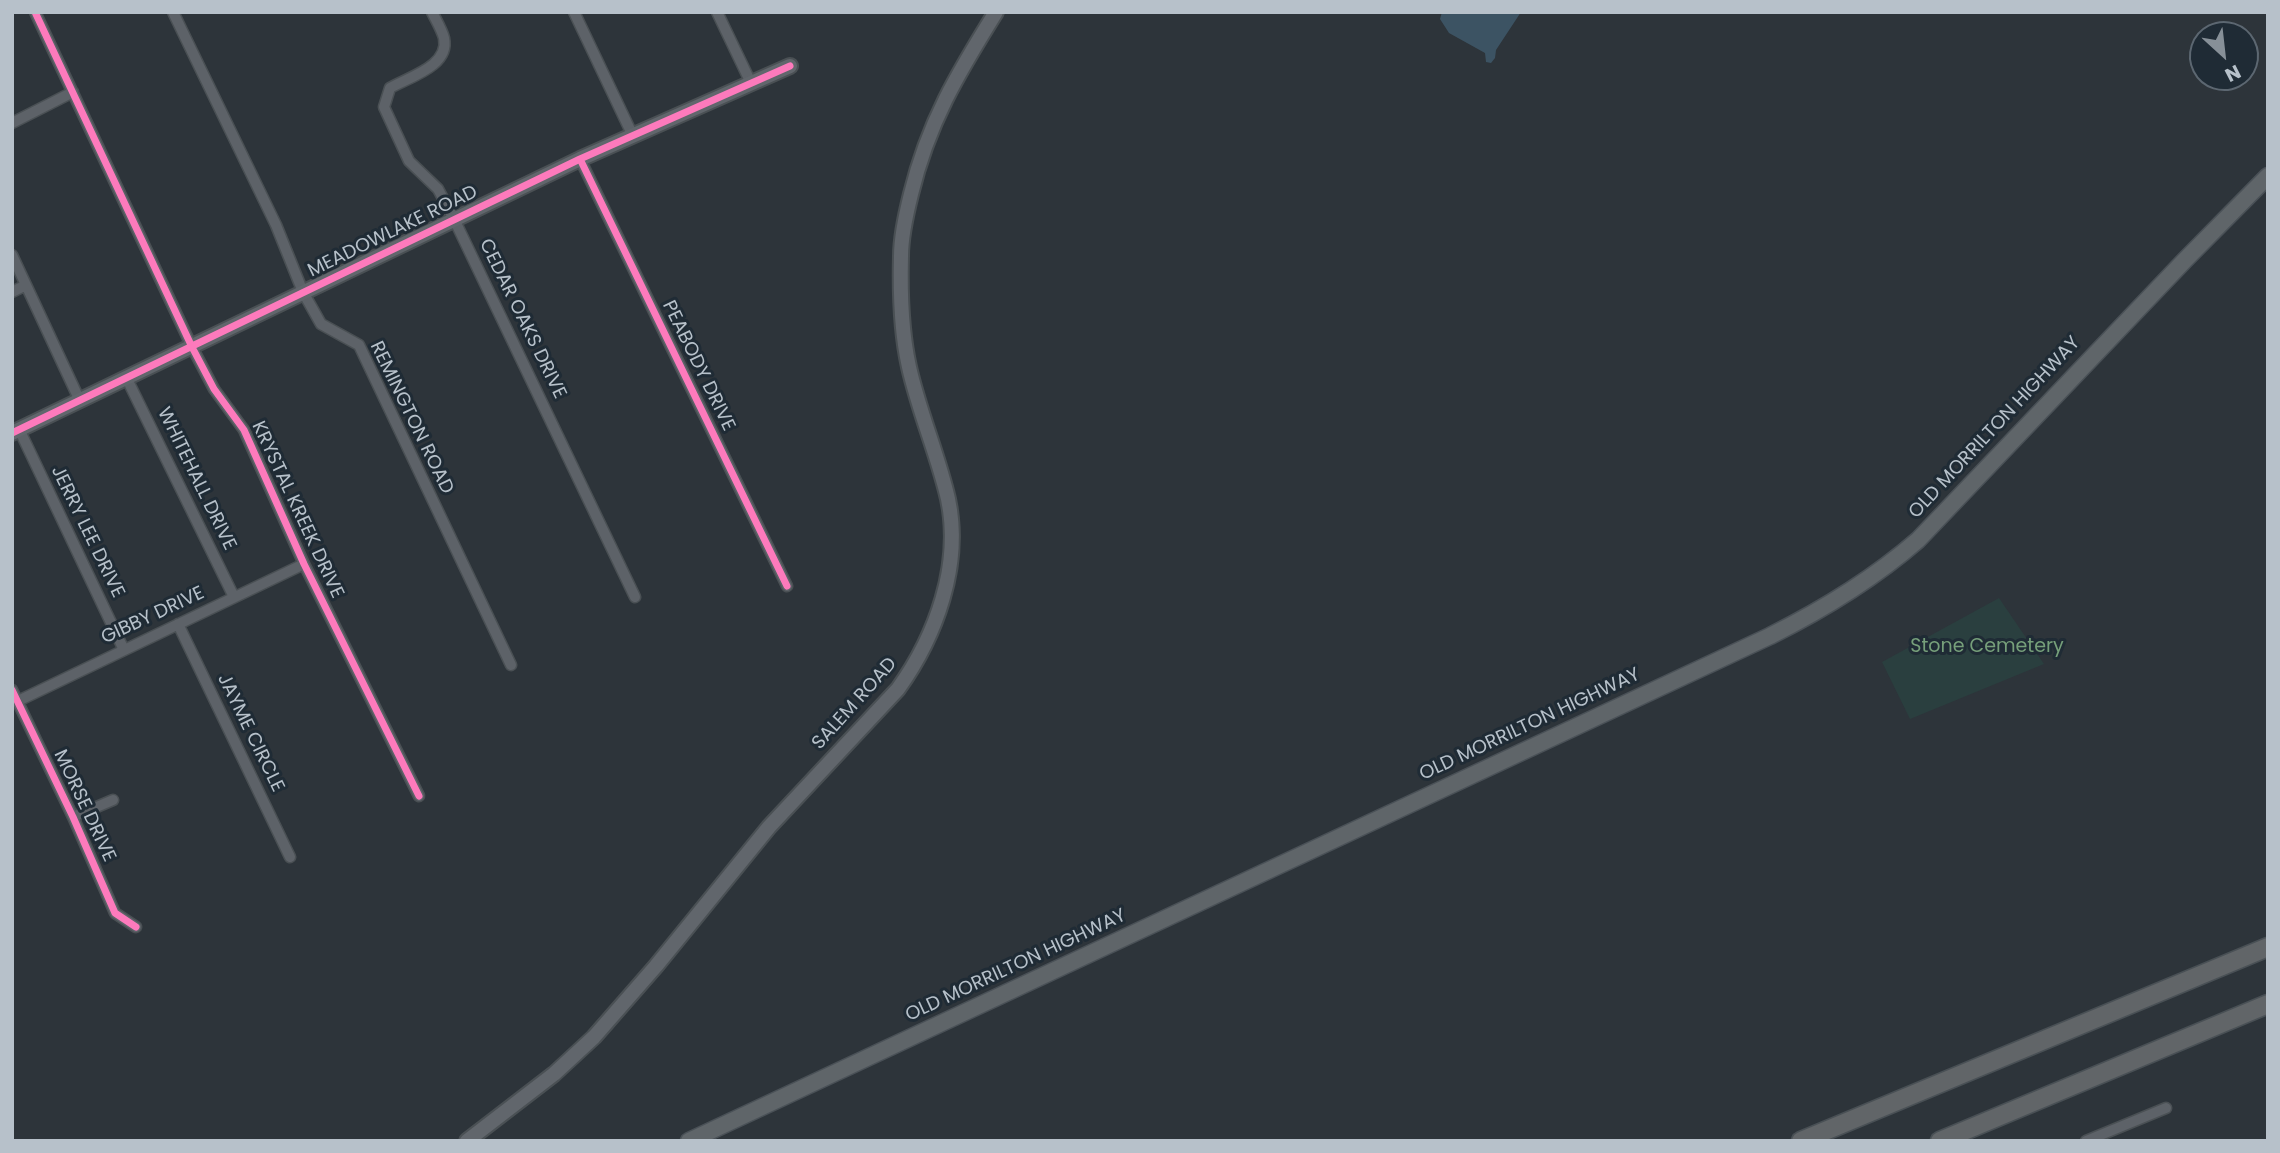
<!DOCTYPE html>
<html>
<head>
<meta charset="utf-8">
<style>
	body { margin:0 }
	#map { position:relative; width:2280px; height:1153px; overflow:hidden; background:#2d343a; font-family:Poppins,sans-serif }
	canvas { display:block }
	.frame { position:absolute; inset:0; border:14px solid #b7c1ca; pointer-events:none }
	.north { position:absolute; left:2189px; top:21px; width:70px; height:70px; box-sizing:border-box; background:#1f2b35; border:2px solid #5c6771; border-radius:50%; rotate:153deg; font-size:19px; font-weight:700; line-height:28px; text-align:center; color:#b7c1ca }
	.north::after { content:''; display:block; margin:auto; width:24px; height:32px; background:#879098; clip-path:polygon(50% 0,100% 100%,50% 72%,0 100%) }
</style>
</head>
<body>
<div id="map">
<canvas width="2280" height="1153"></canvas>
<div class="frame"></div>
<div class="north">N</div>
</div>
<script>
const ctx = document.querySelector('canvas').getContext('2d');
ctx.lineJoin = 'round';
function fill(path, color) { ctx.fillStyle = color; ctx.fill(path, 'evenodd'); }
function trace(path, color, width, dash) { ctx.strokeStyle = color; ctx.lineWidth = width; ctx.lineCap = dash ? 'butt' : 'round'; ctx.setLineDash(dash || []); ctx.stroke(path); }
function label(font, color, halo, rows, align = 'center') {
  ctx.font = font + ' Poppins,sans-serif'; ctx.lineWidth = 6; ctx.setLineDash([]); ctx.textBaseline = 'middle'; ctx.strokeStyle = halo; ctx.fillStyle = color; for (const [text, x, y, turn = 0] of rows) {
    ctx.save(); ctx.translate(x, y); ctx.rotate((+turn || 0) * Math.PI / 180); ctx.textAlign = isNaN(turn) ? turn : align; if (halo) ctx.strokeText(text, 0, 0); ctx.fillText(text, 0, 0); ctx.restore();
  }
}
fill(new Path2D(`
	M1999,598l45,66 -134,55 -28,-57z`), '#2a3f3f');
fill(new Path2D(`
	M1442,12h79l-25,38 -1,8 -4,5 -5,-1 -1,-9 -36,-20 -9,-14z`), '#3c5363');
const street = new Path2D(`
	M35,12l157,335 22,42 30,41 60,134 115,232
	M173,12l103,213 27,67 18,32 38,21 152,320
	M432,12c4,8 10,18 12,26 6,28 -35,39 -54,50l-6,19 25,54 29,28 16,30 181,378
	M574,12l59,124
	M717,12l34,71
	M12,123l61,-31
	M580,159l207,427
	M12,255l68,146
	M12,292l14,-7
	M126,377l108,220
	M19,429l105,221
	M178,624l112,233
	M12,690l61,127 42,96 21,14
	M18,701l286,-137
	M73,817l40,-17
	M2086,1141l80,-33`);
const secondary = new Path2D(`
	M12,433l568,-274 210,-93
	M467,1141l87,-67 40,-37 62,-71 113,-139 129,-138c38,-53 64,-124 50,-190 -10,-44 -29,-87 -39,-132 -8,-36 -9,-74 -8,-111 0,-21 5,-42 10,-62 17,-71 47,-121 85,-182`);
const primary = new Path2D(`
	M689,1141l1081,-505c54,-27 102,-56 148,-96l267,-280 83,-84`);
const highway = new Path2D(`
	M1801,1141l467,-194
	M1940,1141l328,-137`);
trace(street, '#4a5054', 13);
trace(secondary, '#4a5054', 18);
trace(primary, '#4a5157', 19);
trace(highway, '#495055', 21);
trace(street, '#5d6268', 10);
trace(secondary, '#61666c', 14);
trace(primary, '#5f6569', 16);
trace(highway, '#616568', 18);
trace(new Path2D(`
	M35,12l157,335 22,42 30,41 60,134 115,232
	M580,159l207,427
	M12,433l568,-274 210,-93
	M12,690l61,127 42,96 21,14`), '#fd7abc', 7);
label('19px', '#b7c1ca', '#1f2b35', [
	["MEADOWLAKE ROAD",393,232,-26],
	["CEDAR OAKS DRIVE",522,319,64],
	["PEABODY DRIVE",698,366,64],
	["REMINGTON ROAD",411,418,64],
	["OLD MORRILTON HIGHWAY",1995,428,-47],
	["WHITEHALL DRIVE",196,479,64],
	["KRYSTAL KREEK DRIVE",297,510,65],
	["JERRY LEE DRIVE",87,532,64],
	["GIBBY DRIVE",153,616,-25],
	["SALEM ROAD",855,704,-48],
	["OLD MORRILTON HIGHWAY",1530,725,-25],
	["JAYME CIRCLE",250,733,64],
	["MORSE DRIVE",84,806,65],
	["OLD MORRILTON HIGHWAY",1016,966,-25]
]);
label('19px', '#769f7a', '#1f2b35', [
	["Stone Cemetery",1987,647]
]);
</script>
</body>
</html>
